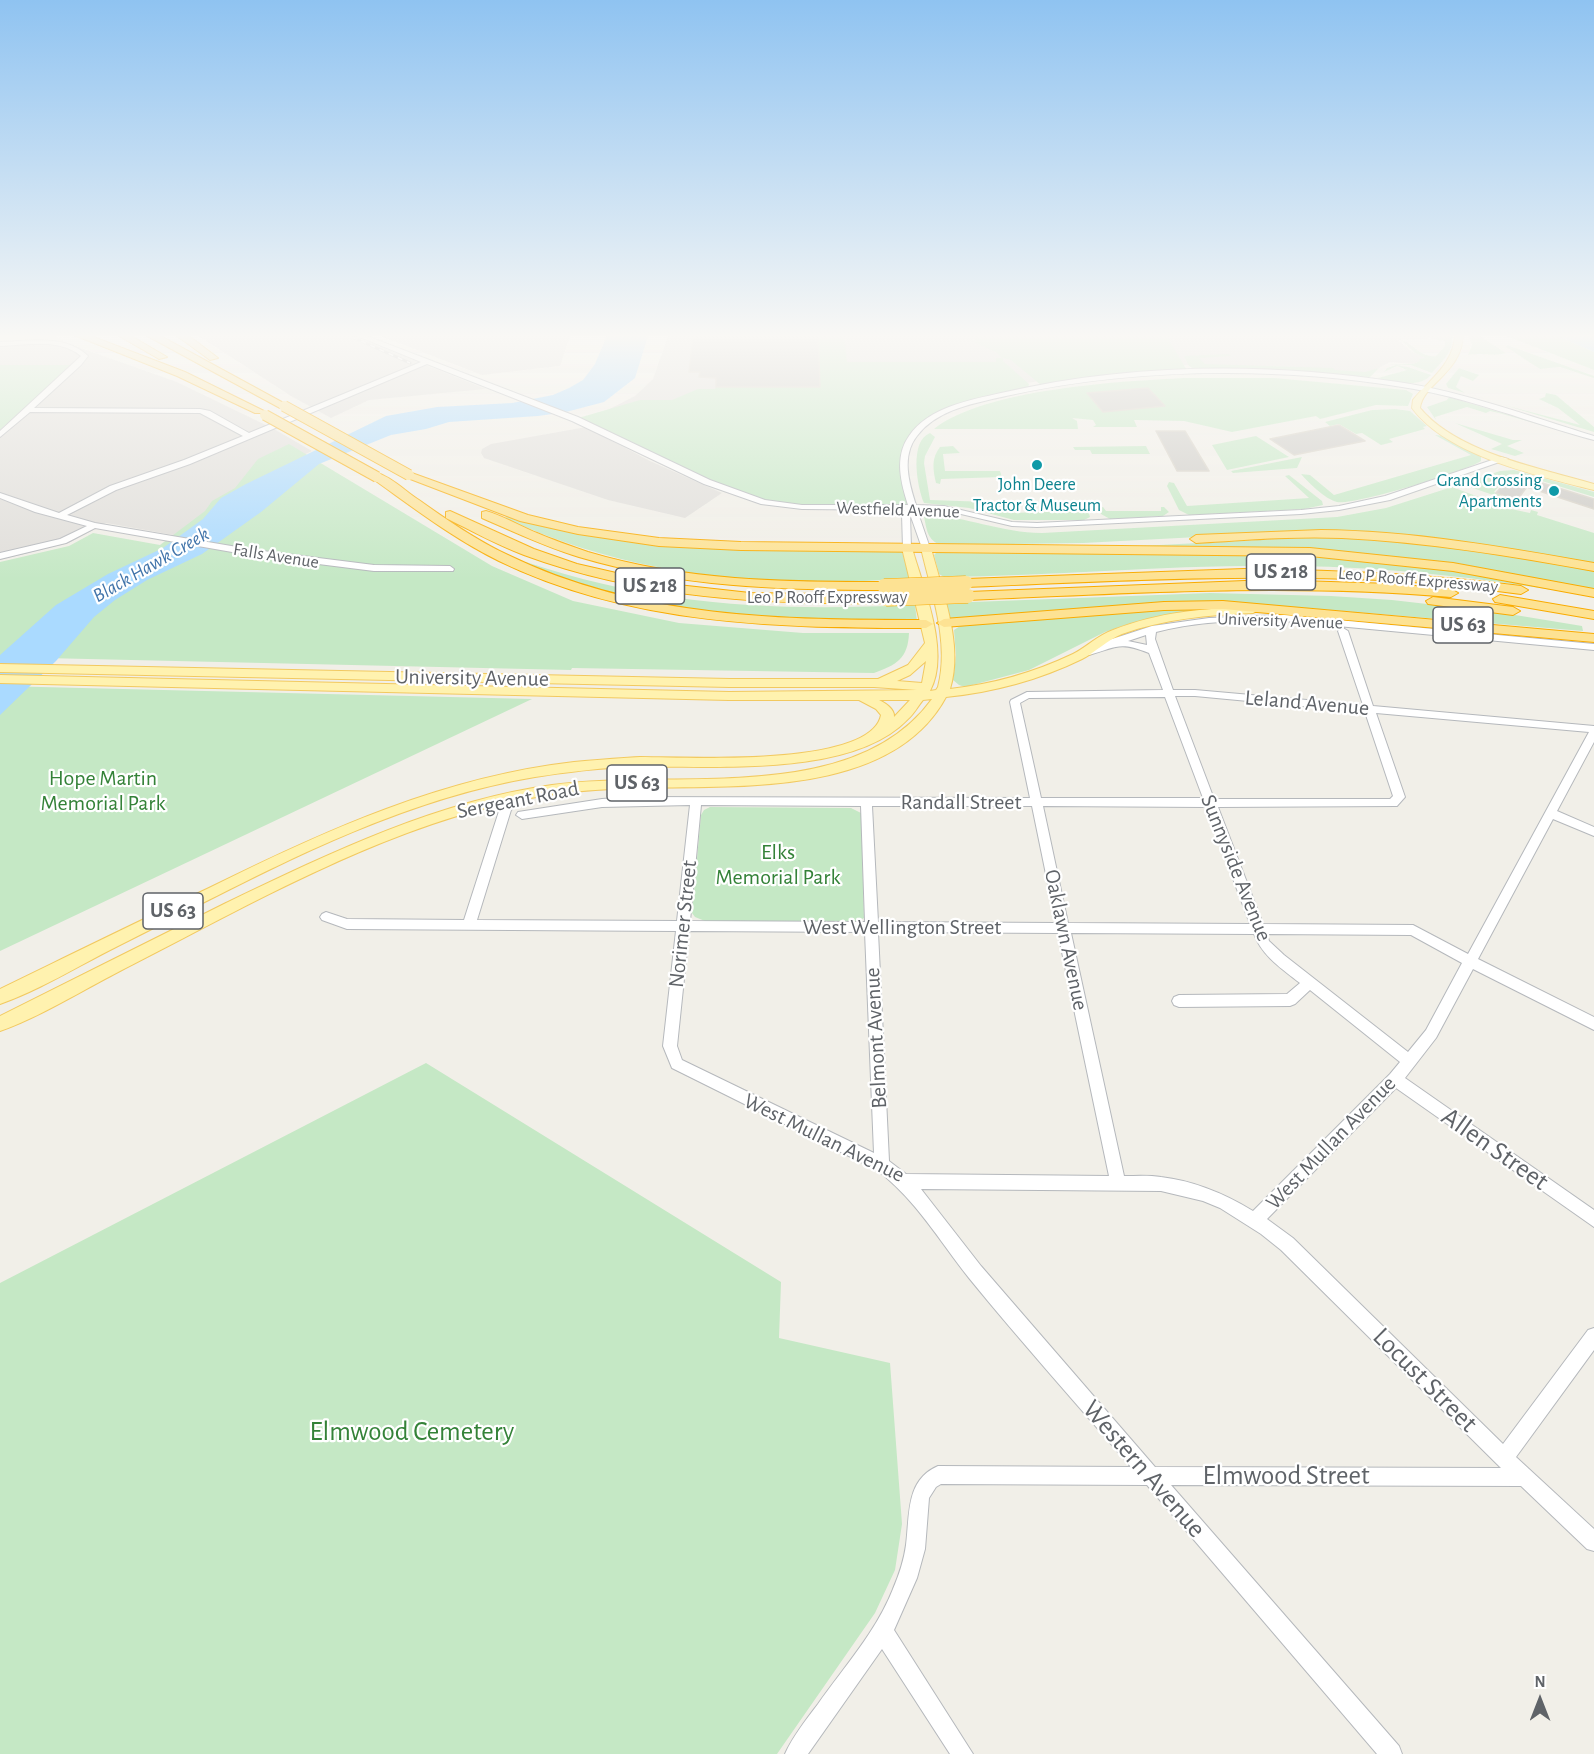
<!DOCTYPE html>
<html>
<head>
<meta charset="utf-8">
<style>
	body { margin:0 }
	#map { position:relative; width:1594px; height:1754px; overflow:hidden; background:#f1efe8; font-family:"Alegreya Sans",sans-serif }
	canvas { display:block }
	.north { position:absolute; left:1510px; top:1670px; width:60px; height:60px; -webkit-text-stroke:4px #fff; paint-order:stroke; rotate:0deg; font-size:16px; font-weight:700; line-height:24px; text-align:center; color:#5f6368 }
	.north::after { content:''; display:block; margin:auto; width:21px; height:27px; background:#5f6368; clip-path:polygon(50% 0,100% 100%,50% 72%,0 100%) }
</style>
</head>
<body>
<div id="map">
<canvas width="1594" height="1754"></canvas>
<div class="north">N</div>
</div>
<script>
const ctx = document.querySelector('canvas').getContext('2d');
ctx.lineJoin = 'round';
function fill(path, color) { ctx.fillStyle = color; ctx.fill(path, 'evenodd'); }
function trace(path, color, width, dash) { ctx.strokeStyle = color; ctx.lineWidth = width; ctx.lineCap = dash ? 'butt' : 'round'; ctx.setLineDash(dash || []); ctx.stroke(path); }
function label(font, color, halo, rows, align = 'center') {
  ctx.font = font + ' "Alegreya Sans",sans-serif'; ctx.lineWidth = 4.5; ctx.setLineDash([]); ctx.textBaseline = 'middle'; ctx.strokeStyle = halo; ctx.fillStyle = color; for (const [text, x, y, turn = 0] of rows) {
    ctx.save(); ctx.translate(x, y); ctx.rotate((+turn || 0) * Math.PI / 180); ctx.textAlign = isNaN(turn) ? turn : align; if (halo) ctx.strokeText(text, 0, 0); ctx.fillText(text, 0, 0); ctx.restore();
  }
}
fill(new Path2D(`
	M0,333h51l13,9h-64z`), '#fef7e0');
fill(new Path2D(`
	M194,333h152l140,56 -117,11 -38,18 -40,-22z
	M373,333h198l-11,33 -78,9z
	M669,333h778l2,5 -51,2 14,12 16,6 -15,6 -23,-2 -23,12 -70,-7 -123,-2 -78,8 -104,15 -402,31 45,-23 18,-17z
	M0,342h64l113,40 97,47 38,22 -42,20 -91,65 -73,-13 -37,20 -69,17v-130l72,-64 -72,-1z
	M586,427l64,34 72,32 -37,25 -77,-18 -124,-42 -3,-5 1,-4 9,-5z`), '#e0deda');
fill(new Path2D(`
	M818,333h26l3,29h149v-4h6l-6,-6 -22,-10 3,-4 -1,-5h189l23,39 -55,3 -91,11 -31,-26 -8,-2v3l26,23 -1,5 -55,13 -41,16 -27,32 6,57 -130,-2 -44,-12 -162,-74 65,-19h32l26,-11h17l1,-2h104z
	M1441,333h10c5,17 -8,27 -19,40l-21,-8 -24,-1h26l7,-3 -1,-2 7,-1 -11,-5 -14,-13c11,2 19,18 35,16l9,-10v-5l-8,-1 -3,-5z
	M1468,333h7l31,20c-12,4 -26,-1 -38,2l4,-10z
	M1499,333h52l43,19v18z
	M1507,345l87,31v2l-34,-11 -20,2 -34,-22z
	M1228,354l3,2 -32,2 6,6 128,4 2,2 30,2 14,-4 -10,10 -42,-4 -131,-4 -7,-4 -5,-10z
	M0,365h73l-73,65z
	M1396,365l12,2 23,8c-11,13 -37,8 -53,3l29,-8 -10,-4 -13,6 3,-4z
	M1459,368l20,7 -6,6 -12,-5 -5,11 9,6 31,9 -48,-14 -2,-4z
	M1185,378h89l132,12 7,4 -5,12 -32,-1 -56,14 -4,-3 -84,16 -48,-11 -50,-1 3,7h-44l3,-2 -3,-5 -21,-2 5,3 1,8h-144c50,-40 187,-48 251,-51z
	M1546,393l10,2 38,32v5l-90,-27 76,20 -22,-17 -19,-9 6,-2z
	M1449,397l130,39 -80,-23 -9,-2 -4,2 -19,-6 -32,10 1,3 -9,-13 20,-7z
	M1395,409l15,2 17,15 -4,1 2,2 -36,10 4,3 -12,3 -19,-12 -6,1 -17,-10 -9,2 -5,-4 47,-12z
	M1455,423l58,17h9l-15,6 17,7 -9,3 -24,-7 11,-5z
	M930,433l5,4 -10,19 -1,7 6,37 59,2 1,5 17,3 2,3 73,-2 -1,-3 7,2 2,7 -6,3h-70l-45,-12 -45,-5c-7,-16 -15,-62 6,-70z
	M1435,435c14,0 36,13 46,22v4c-14,10 -129,45 -144,41 -12,-3 -28,-19 -36,-28l9,1 24,20 137,-40z
	M1256,436l33,21 -62,13 -15,-25z
	M289,444l203,122 81,35 106,22 124,10h106c-1,26 -13,32 -35,40l-302,-5 -1,2 -571,-13v-95l69,-16 24,-13 67,12 45,-34 7,-10 23,-13 23,-29z
	M953,446l7,7 -17,1 2,17h55l2,6 -61,2 -1,5 -4,-1c-3,-13 -5,-25 4,-36z
	M1146,446l4,8h-58l-2,-4h-15l-2,-3z
	M1302,457l-5,11 -64,5 -2,-2z
	M1514,470l80,22v5l-75,-23h-10l-15,18 7,3 -2,2 -38,-13 39,-13z
	M1289,475l33,26 1,4 -19,4 -115,6 -10,-5 -12,-24 2,-4 5,1 13,23 122,-8 -24,-22z
	M1452,487l59,22 19,4 1,-3 7,2 -1,3 57,18v32l-83,-15 -217,-18 -211,11 -142,2c-14,-5 -14,-15 -17,-28l2,-2c40,1 76,18 116,18l295,-16 49,-9z
	M1103,507l3,4h55v-4h3l5,5 -6,4 -53,3 -9,-5 -2,-6z
	M508,516c132,38 257,35 393,35h2l7,27c-137,12 -279,-1 -405,-60z
	M1315,537c95,1 186,17 279,33v21l-166,-30 -80,-9 -227,-5z
	M936,553l354,1 129,11 158,29c-94,-16 -188,-27 -284,-28 -116,-2 -233,10 -349,11l-5,-3 -5,-19z
	M526,562c135,45 248,49 389,43l2,16 -91,2 -150,-13 -102,-26 -50,-20z
	M1210,593l121,3 61,4 105,12 85,14 1,5 -337,-28 -296,16 -4,-16z
	M1201,609l-70,14 -26,9 -76,38 -64,17 -6,-2 -6,-5 3,-24 -2,-26 6,-4 182,-16z
	M0,686l532,13 -532,252z
	M710,807l141,1 10,5 3,105 -7,4 -152,-1 -10,-4 -3,-4 9,-98 3,-5z
	M426,1063l355,219 -2,56 111,25 12,161 -7,46 -20,43 -98,141h-777v-471z`), '#c5e8c5');
fill(new Path2D(`
	M608,333h41l-14,45 -31,24 -38,10 -28,4 -89,6 -23,7 -35,6 -72,29 -58,48 -59,42 -55,26 -32,20 -21,17 -38,44 -56,54v-60l56,-50 52,-31 55,-26 40,-29 18,-21 25,-14 140,-68 51,-9 75,-4 41,-8 16,-7 14,-8 12,-16z
	M1551,333h43v19z`), '#aadaff');
const building = new Path2D(`
	M698,333h120l2,54h-104v-9l-17,-1 1,-5h-11l4,-35h4z
	M1148,388l17,18 -62,6 -16,-19z
	M1339,425l26,16 -71,14 -24,-16z
	M1156,431h29l24,40h-32z
	M1523,477l71,22v10l-67,-22 -10,13 -21,-7 13,-15 12,2z`);
fill(building, '#cccac5');
trace(building, '#d6d1c6', 1.5);
const minor = new Path2D(`
	M350,333h9l219,84 132,63 55,20 37,5h106c-7,-22 -14,-48 1,-69 20,-29 61,-36 92,-43 129,-30 267,-31 397,-11 67,10 131,34 196,54v4c-64,-17 -126,-43 -192,-53 -125,-21 -273,-19 -396,9 -30,7 -69,13 -89,40 -16,20 -8,47 -1,69l28,1 68,16 25,1 264,-13 38,-4 46,-10 116,-39 7,2 -118,41 -51,10 -38,4 -264,13 -25,-1 -68,-16h-27l13,38 -4,3 -4,-3 -12,-34 1,34 -4,3 -4,-3 -1,-34 3,-4 -103,-1 -41,-5 -57,-20 -132,-63 -145,-57 -237,100 -74,26 -49,25 28,8 160,27 119,15 76,1 4,3 -1,2h-79l-119,-15 -160,-28 -29,15 -66,16v-6l60,-14 27,-13 -52,-14 -35,-14v-5l59,20 51,-27 74,-26 59,-24 -43,-23 -170,-1 -30,25v-6l81,-75c-22,-18 -54,-11 -81,-10v-4c29,-1 66,-8 88,14l-7,9 -47,43 166,1 10,2 39,22 172,-71z
	M1284,615l310,29v6l-310,-29c-43,-1 -86,0 -128,11l-1,7 18,51h22l168,15 -25,-74 5,-3 5,3 25,75 221,20v16l-37,69 37,16v9l-41,-17 -75,140 116,58v13l-121,-61 -37,69 -31,40 189,132v17l-198,-139 -129,131 26,19 210,206 85,-114 6,-2v22l-78,107 78,72v22l-7,-2 -66,-63 -350,-1 228,261 3,8h-25l-230,-269 -206,-1 -5,3 -7,11 -4,51 -8,29 -23,52 79,124h-23l-68,-105 -74,105h-23c8,-18 21,-34 33,-50 26,-37 58,-72 75,-115 6,-14 11,-29 13,-44 4,-29 -1,-65 32,-79l193,1c-54,-63 -110,-125 -162,-189 -31,-39 -52,-77 -92,-108l-205,-102 -9,-22 13,-115 -329,-2 -25,-9 -2,-3 2,-3 4,-2 21,7 117,1 36,-112 25,-17 6,4 -20,15 -34,110 200,1 13,-116 -88,2 -80,12 -6,-4 2,-3 84,-13 28,-2 400,1 -20,-96 1,-2 16,-8 136,-2 -14,-37c-30,-12 -32,-6 -60,2l-5,-3 25,-12 43,-14 57,-8zM1146,635l1,10 -19,-4zM1175,696h20l170,16 28,84 -3,3h-176zM1165,697l38,101h-162l-21,-95 9,-5zM1376,713l213,19 -121,222 -55,-29 -150,-1 -45,-117 179,-1 8,-9zM701,805l160,1 4,116 -175,-1zM872,806h160l24,117 -178,-1zM1043,806l163,1 44,117 -182,-1zM689,931l176,1 9,221 -192,-93 -5,-14zM878,932l180,1 51,243 -203,-2 -17,-13zM1071,933l183,1c8,22 28,35 46,49l-13,11 -108,1 -5,2 -2,4 2,4 5,2 111,-1 5,-2 15,-14 90,72 -10,12 -137,137c-28,-17 -58,-30 -92,-34 -12,-2 -25,-1 -37,-1zM1267,934l144,1 51,28 -36,67 -18,22 -124,-97 -15,-14zM921,1189l240,2 42,10 17,7 41,26 20,16 220,218 -346,-1 -174,-201z`);
const major = new Path2D(`
	M1455,333h8c0,40 -40,50 -43,75 37,45 120,60 174,76v6c-56,-14 -147,-34 -182,-82l1,-8c17,-21 42,-37 42,-67z
	M907,545l5,3c11,39 39,105 18,143l6,-1 2,-3c12,-45 -7,-95 -17,-139l5,-3 5,3c11,43 33,97 19,141 44,-5 83,-16 123,-35 14,-7 25,-19 40,-24 45,-18 92,-22 140,-23l6,3 -6,3c-45,2 -89,6 -131,21 -15,6 -26,18 -40,25 -43,21 -88,33 -136,38 -55,102 -215,88 -312,91 -31,1 -62,3 -92,8 -148,24 -290,108 -422,175 -37,19 -82,47 -120,60v-15c75,-38 151,-75 226,-113 104,-50 211,-102 326,-118 118,-17 301,23 380,-86l-9,1c-5,6 -9,14 -15,19 -56,59 -194,46 -269,48 -35,0 -70,5 -104,10 -150,25 -284,103 -419,170 -38,19 -76,43 -116,57v-15c70,-34 139,-68 209,-101 117,-58 234,-111 365,-126 22,-2 44,-4 66,-5 44,0 231,11 241,-42l-5,-6 -17,-9h-130l-729,-17v-8l729,17 188,-2 -43,-3h-144l-730,-15v-8l730,15h148l30,-14 17,-22 -23,-95zM926,661l-4,22 -25,-2 13,-6zM879,700h31l-16,17c1,-8 -9,-14 -15,-17z`);
const highway = new Path2D(`
	M69,333h14l102,39 79,39 -1,2h-8l-78,-37z
	M114,333h12l41,24 -8,2z
	M142,333h13l134,73 -1,2h-8z
	M173,333h12l33,25 -8,2z
	M409,472l119,43 50,12 81,11 82,4 569,6 143,15 141,26v8l-141,-26 -143,-15 -569,-6 -82,-4 -81,-12 -58,-13 -115,-44 -2,-2z
	M377,473c15,4 29,19 42,27 28,20 57,40 89,55 131,64 275,65 418,65l7,4 -7,4c-146,0 -293,-2 -427,-67 -45,-22 -85,-53 -126,-82l-2,-2z
	M450,511l84,38 43,15 83,19 90,10 136,2 7,4 -7,4c-123,2 -245,-5 -362,-48 -27,-10 -52,-24 -78,-37v-6z
	M486,511c17,5 34,15 51,22 16,7 34,13 51,19 96,29 197,30 296,30l7,4 -7,4c-103,0 -205,-3 -305,-33 -33,-10 -65,-25 -97,-39v-6z
	M1321,530c92,1 183,17 273,33v8c-84,-15 -167,-29 -252,-33 -49,-2 -98,2 -146,5l-6,-4 6,-4z
	M1244,569c93,1 185,5 277,17l7,4 -7,4c-47,-6 -93,-12 -141,-14 -138,-6 -276,1 -414,7l-7,-4 7,-4z
	M1270,580l121,4 60,5 7,4 -7,4c-161,-14 -322,-4 -483,3l-7,-4 7,-4z
	M1500,595l94,16v8l-99,-17 -2,-3z
	M1433,597l80,10 7,4 -7,4 -85,-11 -2,-3z
	M1223,601l371,33v8l-371,-33 -59,1 -220,17 -7,-4 7,-4 220,-17z`);
trace(minor, '#b5b8bc', 2);
trace(major, '#f2c960', 2);
trace(highway, '#f9ab00', 2);
fill(minor, '#fff');
fill(major, '#fff2af');
fill(highway, '#fde293');
const rail = new Path2D(`
	M343,333l67,30`);
trace(rail, '#b6b7b8', 3);
trace(rail, '#fff', 1.5, [5]);
const highwayBridgeFar1 = new Path2D(`
	M284,406l125,69
	M265,415l112,62`);
const highwayBridge = new Path2D(`
	M884,586l82,-3
	M886,599l82,-3`);
trace(highwayBridgeFar1, '#f9ab00', 12, []);
trace(highwayBridge, '#f9ab00', 15, []);
trace(highwayBridgeFar1, '#fde293', 10);
trace(highwayBridge, '#fde293', 14);
const sky = ctx.createLinearGradient(0, 0, 0, 579);
sky.addColorStop(0, '#8fc3f1');
sky.addColorStop(0.58, '#f9f8f5');
sky.addColorStop(1, '#f9f8f500');
ctx.fillStyle = sky;
ctx.fillRect(0, 0, 1594, 579);
for (const [x, y, r, color] of [
	[1037,465,6,"#0f9aa8"],
	[1554,491,6,"#0f9aa8"]
]) { const dot = new Path2D(); dot.arc(x, y, r, 0, 2 * Math.PI); ctx.fillStyle = color; ctx.fill(dot); trace(dot, '#fff', 2); }
label('18px', '#0d838f', '#fff', [
	["Grand Crossing",1542,481],
	["Apartments",1542,502],
	["John Deere",1037,485,"center"],
	["Tractor & Museum",1037,506,"center"]
], 'right');
label('18px', '#5f6368', '#fff', [
	["Westfield Avenue",898,510,2],
	["Falls Avenue",276,556,9],
	["Leo P Rooff Expressway",1418,580,5],
	["Leo P Rooff Expressway",827,598],
	["University Avenue",1280,621,2]
]);
label('italic 20px', '#4174aa', '#fff', [
	["Black Hawk Creek",151,565,-30]
]);
for (const [x, y, w] of [
	[1281,572,69],
	[650,586,69],
	[1463,625,60],
	[637,783,60],
	[173,911,60]
]) { const box = new Path2D(); box.roundRect(x - w / 2, y - 18, w, 36, 4.5); ctx.fillStyle = '#fff'; ctx.fill(box); trace(box, '#5f6368', 1.5); }
label('bold 21px', '#5f6368', null, [
	["US 218",1281,572],
	["US 218",650,586],
	["US 63",1463,625],
	["US 63",637,783],
	["US 63",173,911]
]);
label('22px', '#5f6368', '#fff', [
	["University Avenue",472,678,1],
	["Leland Avenue",1307,703,5],
	["Sergeant Road",518,800,-11],
	["Randall Street",961,802],
	["Sunnyside Avenue",1236,868,68],
	["Norimer Street",683,924,-84],
	["West Wellington Street",902,927],
	["Oaklawn Avenue",1066,940,78],
	["Belmont Avenue",876,1038,-93],
	["West Mullan Avenue",824,1138,26],
	["West Mullan Avenue",1331,1143,-46]
]);
label('22px', '#348238', '#fff', [
	["Hope Martin",103,778],
	["Memorial Park",103,803],
	["Elks",778,852],
	["Memorial Park",778,877]
]);
label('27px', '#5f6368', '#fff', [
	["Allen Street",1495,1149,35],
	["Locust Street",1425,1380,45],
	["Western Avenue",1144,1469,49],
	["Elmwood Street",1286,1476]
]);
label('27px', '#348238', '#fff', [
	["Elmwood Cemetery",412,1432]
]);
</script>
</body>
</html>
